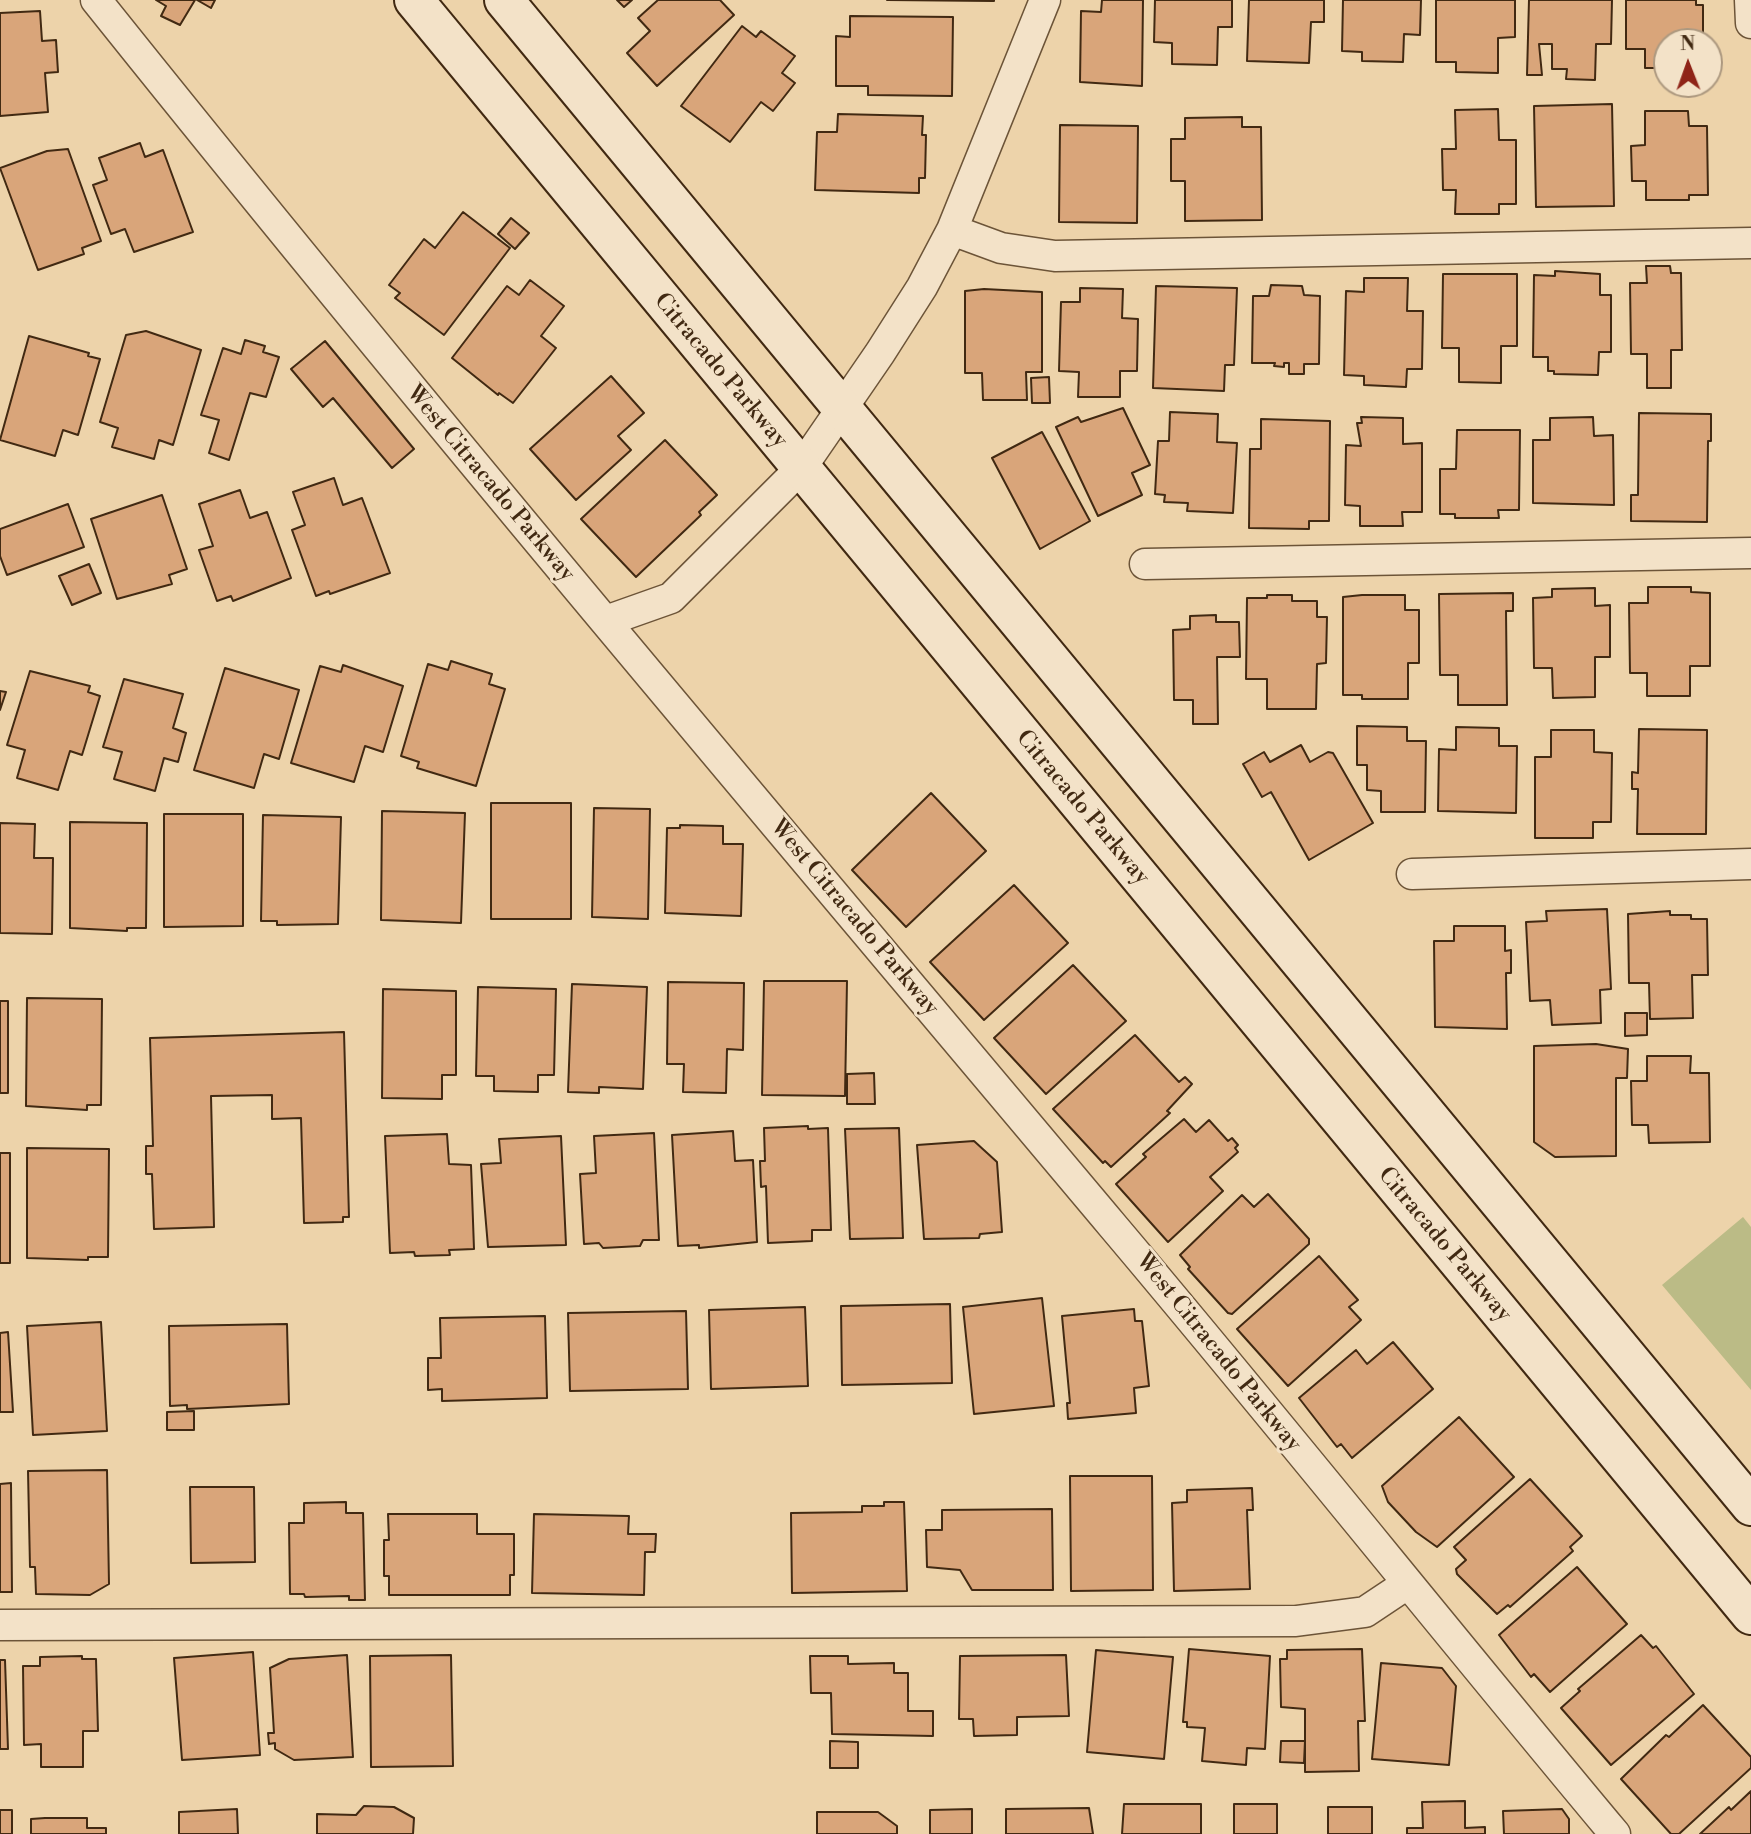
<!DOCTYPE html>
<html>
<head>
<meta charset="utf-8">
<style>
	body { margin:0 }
	#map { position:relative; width:1751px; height:1834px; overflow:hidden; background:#edd3aa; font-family:"Libre Bodoni",serif }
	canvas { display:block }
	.north { position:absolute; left:1653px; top:28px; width:70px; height:70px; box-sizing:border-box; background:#f3e2c8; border:2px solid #ac987f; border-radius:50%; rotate:359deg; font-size:19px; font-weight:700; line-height:28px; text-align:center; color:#412912 }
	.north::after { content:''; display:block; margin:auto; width:24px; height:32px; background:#8f2418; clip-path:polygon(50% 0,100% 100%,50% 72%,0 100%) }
</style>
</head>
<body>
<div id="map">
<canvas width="1751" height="1834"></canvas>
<div class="north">N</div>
</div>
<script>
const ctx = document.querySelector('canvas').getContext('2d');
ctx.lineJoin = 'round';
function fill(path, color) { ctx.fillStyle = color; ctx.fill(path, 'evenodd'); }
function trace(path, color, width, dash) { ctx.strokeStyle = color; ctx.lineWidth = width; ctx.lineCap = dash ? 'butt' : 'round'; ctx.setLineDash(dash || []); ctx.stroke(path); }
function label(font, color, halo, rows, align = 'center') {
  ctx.font = font + ' "Libre Bodoni",serif'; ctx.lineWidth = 6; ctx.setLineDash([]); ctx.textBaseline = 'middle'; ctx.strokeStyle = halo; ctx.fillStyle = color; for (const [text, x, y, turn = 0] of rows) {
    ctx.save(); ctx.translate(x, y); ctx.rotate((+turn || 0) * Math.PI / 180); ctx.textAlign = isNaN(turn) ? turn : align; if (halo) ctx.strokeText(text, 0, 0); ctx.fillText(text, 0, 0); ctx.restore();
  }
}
fill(new Path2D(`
	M1743,1217l8,10v163l-89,-105z`), '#bbbb86');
const building = new Path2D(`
	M156,0h39l-15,25 -19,-9 5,-10z
	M197,0h18l-4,8z
	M617,0h15l-8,7z
	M658,0h62l14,15 -77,71 -30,-33 23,-22 -12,-13z
	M887,0h107v1z
	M1102,0h41l-1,86 -62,-4 1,-71 20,1z
	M1155,0h77v27h-14l-1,38 -45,-1v-21l-18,-1z
	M1249,0h75v22h-13l-2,41 -62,-2z
	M1343,0h78l-1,35 -16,-1 -1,28 -41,-1v-9l-20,-1z
	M1436,0h79v37l-17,1v35l-42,-1v-10h-20z
	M1529,0h83l-1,44h-15l-1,36 -29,-1 1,-10h-15v-25h-13l3,31h-15z
	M1626,0h70v5h7v37h-36v26h-22v-19h-19z
	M40,11l2,30 14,-1 2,32 -13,1 3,39 -48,4v-103z
	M850,16l103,1 -1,79 -84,-1v-9h-32v-50l14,1z
	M742,26l14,11 5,-6 34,25 -13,17 13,10 -22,28 -12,-9 -31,40 -49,-36z
	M1612,104l2,102 -78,1 -2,-101z
	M1498,109l1,31h17v64h-17v10h-44l1,-24h-13l-1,-41h14l-1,-39z
	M1645,111h43l1,15h18l1,69h-19v5h-43v-19h-14l-1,-35 14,-1z
	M838,114l85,2 -1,19h4l-1,43h-6v15l-104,-3 2,-58h20z
	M1242,117v10h19l1,93 -77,1v-40h-14v-42h14v-21z
	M1060,125l78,1 -1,97 -78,-1z
	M140,143l5,14 18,-7 30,82 -59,20 -9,-23 -14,5 -18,-49 14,-5 -8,-22z
	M68,149l33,92 -19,7 2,6 -46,16 -38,-102 47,-17z
	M463,212l47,36 -66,87 -49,-37 5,-5 -11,-8 35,-46 11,9z
	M511,218l18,15 -14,16 -17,-15z
	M1646,266h24l1,7h10l1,77h-11v38h-24v-34h-16l-1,-71h17z
	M1555,271l45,3v21h11v57h-12l-1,23 -44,-1v-3h-6v-14h-15l1,-82 21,1z
	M1443,274h74v72h-16v37l-42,-1v-34h-17z
	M1364,278h44l-1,33h16l-1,58h-15l-1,18 -42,-2v-9l-20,-1 2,-84 18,1z
	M530,280l34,26 -23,30 15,12 -43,55 -14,-10 -1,2 -46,-37 55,-72 12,9z
	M1271,285l31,1 2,9 16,1 -1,68h-15v10h-15v-11h-5v4l-10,-1 1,-3h-23l1,-67h16z
	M1156,286l81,2 -3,77h-9l-1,26 -71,-3z
	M1080,288l43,1 -1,29 16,1 -1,52h-17v26h-42l1,-25 -20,-1 2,-69h19z
	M984,289l58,3v80h-16l1,28h-44l-1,-27h-17v-82z
	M146,331l55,19 -28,95 -14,-5 -5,19 -42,-12 6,-19 -18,-6 26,-87z
	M29,336l60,17 -1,3 12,3 -22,76 -15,-5 -8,26 -55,-16z
	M245,340l20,6 -2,6 16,5 -13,40 -16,-4 -21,67 -20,-7 10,-33 -18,-5 22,-67 18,6z
	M325,341l89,108 -22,19 -59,-70 -10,9 -32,-38z
	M611,376l33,37 -26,23 13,14 -55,50 -46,-51z
	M1049,377l1,26h-18l-1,-25z
	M1123,408l27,57 -18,8 10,22 -44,21 -42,-89 22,-10 3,5z
	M1170,412l48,2 -1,28 20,1 -4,70 -46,-2 1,-8 -24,-1 1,-7 -10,-1 3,-53h11z
	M1639,413l72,1v27h-3l-1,81 -76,-1v-26h7z
	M1361,417l42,1v26l19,-1v69h-20l1,14h-43v-20l-15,-1 1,-60 15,1 -4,-23h5z
	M1593,417l1,19 19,-1 1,70 -81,-2v-63h17v-22z
	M1261,419l69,2 -1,100h-20v8l-60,-1 1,-79h11z
	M1457,430h63l-1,80h-21l1,8h-44v-4h-15v-45h16z
	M1042,432l48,89 -50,28 -48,-91z
	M665,440l52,55 -18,17 2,3 -65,62 -55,-58z
	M334,478l9,27 19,-7 28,75 -60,21 -1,-3 -13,5 -24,-66 13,-5 -12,-33z
	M240,490l10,28 17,-6 24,66 -58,23 -2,-5 -14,5 -18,-51 14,-4 -14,-42z
	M162,495l25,74 -18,6 3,9 -55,15 -26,-80z
	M68,504l16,43 -77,28 -7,-19v-27z
	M89,564l12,29 -29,12 -13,-29z
	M1648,587h43v5l19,1v73h-20v30h-43v-23h-17l-1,-70h19z
	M1595,588v18l15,-1v52h-15v40l-42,1 -1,-30h-18l-1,-70 19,-1v-8z
	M1513,593v18h-7l1,94h-49v-30h-18l-1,-81z
	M1267,595h25v6h25v16h10l-1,46 -9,1 -1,45h-49v-30h-21l1,-81h20z
	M1362,595h43v15h14v53h-11v36h-46v-4h-19v-98z
	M1216,615v7h23l1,35h-23l1,67h-25v-24h-19l-1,-70 17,-1v-13z
	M451,661l41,13 -3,10 16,5 -29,97 -59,-18 2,-6 -18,-6 27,-92 20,6z
	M343,665l60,21 -20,66 -18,-6 -11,36 -63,-19 29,-97 21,6z
	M225,668l74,22 -20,69 -15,-5 -10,34 -60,-18z
	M30,671l60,15 -2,6 12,4 -18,59 -12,-4 -12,39 -41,-12 8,-28 -18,-5z
	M124,679l59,15 -10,34 13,5 -8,29 -14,-4 -9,33 -41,-12 8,-27 -19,-5z
	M0,691l6,1 -6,18z
	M1357,726l50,1v14h19l-1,71h-44v-21l-14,-1v-25h-10z
	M1456,727l43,1v18h18l-1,67 -78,-2 1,-62 17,1z
	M1639,729l68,1 -1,104h-69l1,-45h-6v-17l6,1z
	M1551,730h43v22l18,1 -1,69h-18v16h-58v-81h16z
	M1301,745l9,17 18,-10 5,1 40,70 -64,37 -38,-68 -9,5 -19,-33 21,-12 6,10z
	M931,793l55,58 -80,76 -54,-57z
	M491,803h80v116h-80z
	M594,808l56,1 -2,110 -56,-2z
	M382,811l83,2 -4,110 -80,-3z
	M164,814h79v112l-79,1z
	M263,815l78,2 -3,107 -61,1v-4h-16z
	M70,822l77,1 -1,105h-19v3l-57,-3z
	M0,823l35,1 -1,34h19l-1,76 -52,-1z
	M680,825l43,1v18h20l-2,72 -76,-3 2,-85h13z
	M1014,885l54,58 -84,77 -54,-58z
	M1607,909l4,80 -11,1 1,33 -49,2 -2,-25 -20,1 -4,-79 21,-1 -1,-10z
	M1670,911v4h21v4h16l1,56h-16l1,43 -43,1 -1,-36h-20l-1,-69z
	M1454,926h51v25l6,-1v23h-5l1,56 -72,-2 -1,-86h20z
	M1073,965l53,56 -80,73 -52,-56z
	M764,981h83l-2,115 -83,-1z
	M668,982l76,1 -1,67 -16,-1 -1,44 -43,-1 1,-28h-17z
	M572,984l75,3 -4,102 -44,-2v6l-31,-1z
	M478,987l78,2 -2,86h-16v17l-44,-1v-15h-18z
	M383,989l73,2v84h-14v24l-60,-1z
	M27,998l75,1 -1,106h-14v5l-61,-4z
	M0,1001h8v92h-8z
	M1625,1013h22v22l-22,1z
	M344,1032l5,185h-6v5l-39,1 -3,-105 -29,1v-24l-61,1 3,131 -60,2 -2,-55h-6v-28h7l-3,-108z
	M1135,1035l44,47 6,-5 7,7 -25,27 3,2 -59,54 -6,-6 -2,2 -50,-54z
	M1596,1044l32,5 -1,29h-11v78l-61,1 -21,-15v-96z
	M1647,1056h44l-1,17h19l1,69 -61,1 -1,-18h-16l-1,-44h16z
	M874,1073l1,31h-28v-30z
	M1184,1119l12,13 13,-12 19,21 4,-3 6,7 -3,3 3,4 -28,25 13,14 -55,51 -52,-58 30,-27 -3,-3z
	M808,1126v3l20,-1 3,102h-19v11l-44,2 -2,-57 -5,1 -1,-26h5l-1,-33z
	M899,1128l4,110 -53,1 -5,-110z
	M733,1131l2,30 18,-1 4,82 -58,6v-3l-21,1 -6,-111z
	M654,1133l5,107h-16l-3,6 -37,2 -4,-5 -15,1 -4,-70 16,-1 -2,-37z
	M447,1134l2,30 22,1 3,84 -25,1 1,5 -35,1 -1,-4 -24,1 -5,-117z
	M561,1136l5,109 -78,2 -7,-83 20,-1 -2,-24z
	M974,1141l23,21 5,70 -22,2 -1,4 -55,1 -7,-94z
	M27,1148l82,1 -1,108h-20v3l-61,-2z
	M0,1153h10v110h-10z
	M1268,1194l41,45v5l-77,70 -4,-1 -40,-44 2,-2 -10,-12 62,-60 12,12z
	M1319,1256l39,44 -9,7 12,13 -73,66 -51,-57z
	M1042,1298l12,108 -80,8 -11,-107z
	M950,1304l2,79 -110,2 -1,-79z
	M805,1307l3,79 -97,3 -2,-79z
	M1134,1309l1,12h7l7,65 -15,2 2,25 -68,6 -1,-16h3l-8,-87z
	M686,1311l2,78 -118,2 -2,-78z
	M545,1316l2,82 -105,3v-12l-14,1v-32h13l-1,-40z
	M101,1322l6,109 -74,4 -6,-109z
	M287,1324l2,80 -102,5v-4l-17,1 -1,-80z
	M8,1332l5,80h-13v-79z
	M1393,1342l40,47 -81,69 -11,-14 -4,3 -38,-49 57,-48 11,14z
	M194,1411v19h-27v-18z
	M1459,1417l55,60 -77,70 -21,-15 -28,-30 -6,-16z
	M107,1470l2,114 -19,11 -54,-1 -1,-27h-5l-2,-96z
	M1070,1476h82l1,114 -82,1z
	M1530,1479l52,57 -12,11 3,4 -63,56 -2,-2 -11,9 -40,-40 -1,-5 10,-9 -12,-13z
	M11,1483l1,109h-12v-108z
	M190,1487h64l1,75 -64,1z
	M1252,1488l1,22h-6l3,79 -76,2 -2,-88 15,-1v-12z
	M346,1502v11h17l2,87h-16v-4l-44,1 -1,-3h-14l-1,-71h15v-20z
	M884,1502h20l3,89 -115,2 -1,-80 71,-1v-6h22z
	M1052,1509l1,81h-81l-12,-20 -33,-3 -1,-37h16v-20z
	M388,1514h89v20h37v41h-4v20h-121v-19h-5v-36h5z
	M534,1514l95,2 -1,18h28l-1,18h-10l-1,43 -112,-2z
	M1577,1567l50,57 -77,68 -16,-18 -3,3 -32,-42z
	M1641,1635l12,13 3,-2 38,48 -83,71 -50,-57 19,-17 -2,-2z
	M1189,1649l81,7 -5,93 -18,-1 -1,17 -44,-4 3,-33 -18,-1v-5h-4z
	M1362,1649l3,72h-7l1,50 -54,1v-63l-24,-2 -1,-48h7v-9z
	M1096,1650l77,7 -9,102 -77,-7z
	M253,1652l7,103 -78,5 -8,-102z
	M347,1655l6,102 -59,3 -19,-11v-6l-6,1 -1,-11h6l-4,-65 19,-9z
	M451,1655l2,111 -82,1 -1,-111z
	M1066,1655l3,61 -52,1v18l-43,1 -1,-17h-14l1,-63z
	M82,1656v3h14l2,72h-15v36h-42v-23l-17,1 -1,-79h17v-9z
	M810,1656h38v8l46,-1v10h14v38h25v25l-101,-2 -1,-41h-20z
	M0,1660h5l3,89h-8z
	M1381,1663l61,5 14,18 -7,79 -77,-6z
	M1703,1705l48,52v11l-72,66h-8l-50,-55 45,-44 3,2z
	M830,1741l28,1v26h-28z
	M1281,1741h24l-1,22 -24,-1z
	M1751,1791v43h-51l29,-27 2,3z
	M1465,1801v27l20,-1v7h-78v-6h16l-1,-26z
	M1124,1804h77v30h-79z
	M1234,1804h43v30h-43z
	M364,1806l30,1 20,11 -1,16h-96v-20l39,1z
	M1328,1807h44v27h-44z
	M1089,1808l4,26h-87v-25z
	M237,1809l1,25h-59v-22z
	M972,1809v25h-42v-24z
	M1562,1809l7,10v15h-65l-1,-23z
	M0,1810h12v24h-12z
	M817,1812h61l19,14v8h-80z
	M45,1818h42v10h19v6h-75v-15z`);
fill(building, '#d9a57a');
trace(building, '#412912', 2);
const minor = new Path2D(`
	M96,0c331,414 675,819 1016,1225 170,201 334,407 503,609
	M1750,0l1,23
	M952,230l49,18 54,8 696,-13
	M1145,564l606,-11
	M606,621l65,-23 130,-130 79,-115 42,-66 30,-57 93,-230
	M1412,874l339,-10
	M0,1625l1296,-4 69,-9 42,-28`);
const secondary = new Path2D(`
	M414,0l1337,1615
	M504,0l1247,1506`);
trace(minor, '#6c5438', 33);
trace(secondary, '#412912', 42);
trace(minor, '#f3e2c8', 30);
trace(secondary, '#f3e2c8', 38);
label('23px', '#412912', '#f3e2c8', [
	["Citracado Parkway",720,371,50],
	["West Citracado Parkway",490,484,50],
	["Citracado Parkway",1082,808,50],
	["West Citracado Parkway",854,918,50],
	["Citracado Parkway",1444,1245,50],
	["West Citracado Parkway",1218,1353,51]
]);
</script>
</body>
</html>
